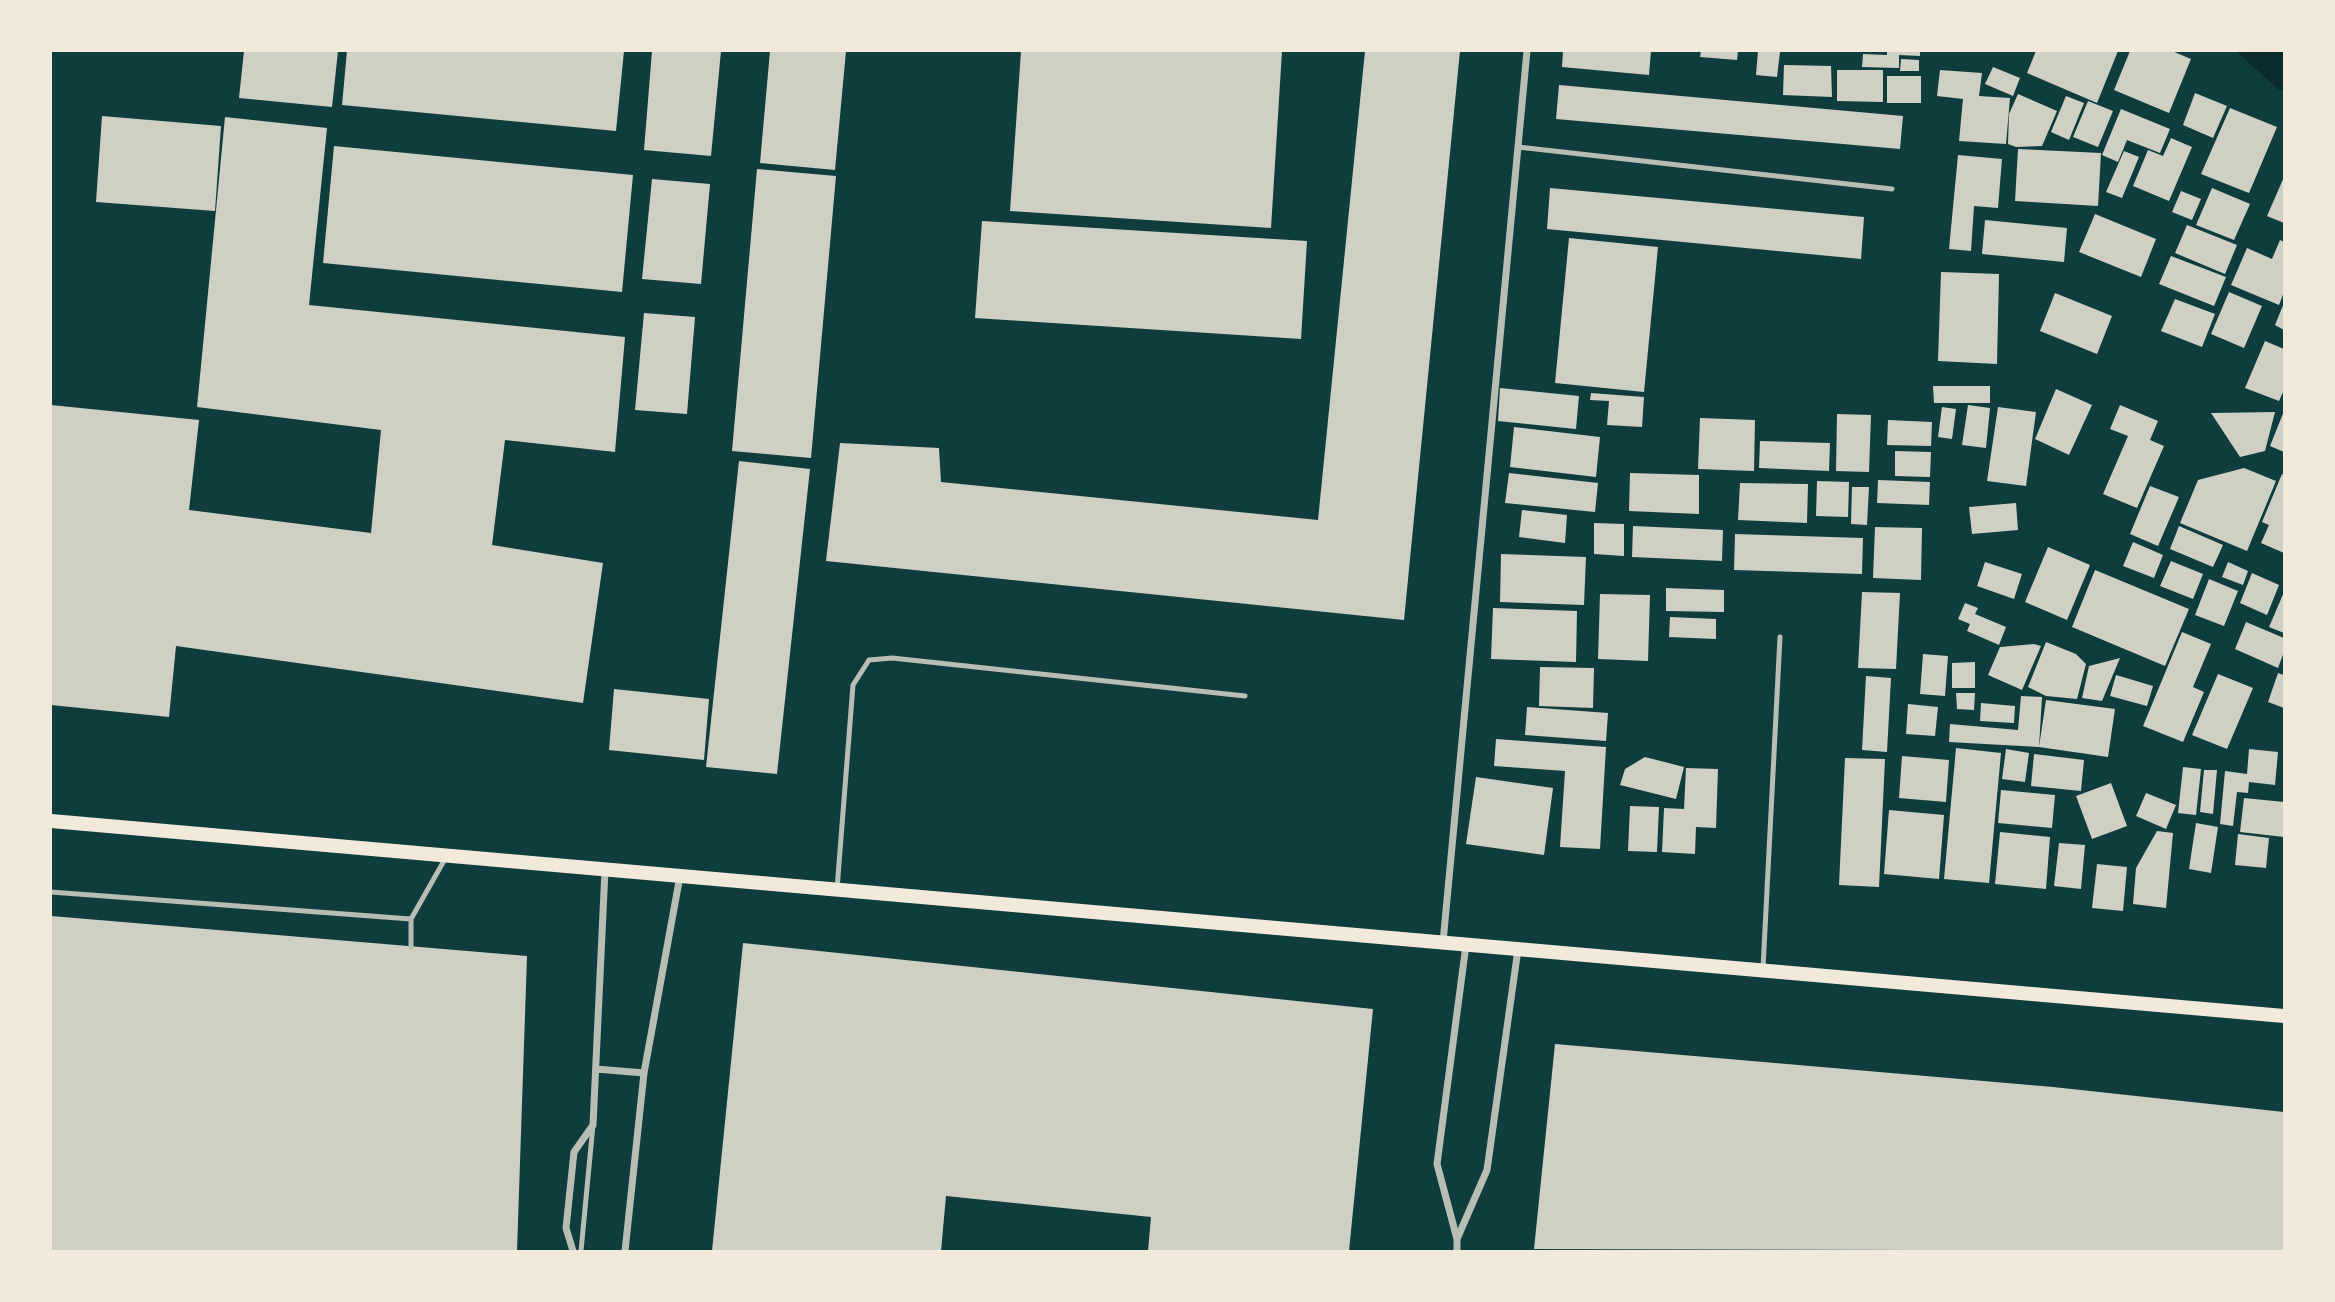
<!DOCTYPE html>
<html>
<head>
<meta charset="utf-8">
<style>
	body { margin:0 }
	#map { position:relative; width:2335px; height:1302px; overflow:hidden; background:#0f3d3e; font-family:Inter,sans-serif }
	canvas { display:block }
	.frame { position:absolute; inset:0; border:52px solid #f1e9da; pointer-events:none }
</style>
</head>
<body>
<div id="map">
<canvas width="2335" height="1302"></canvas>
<div class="frame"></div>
</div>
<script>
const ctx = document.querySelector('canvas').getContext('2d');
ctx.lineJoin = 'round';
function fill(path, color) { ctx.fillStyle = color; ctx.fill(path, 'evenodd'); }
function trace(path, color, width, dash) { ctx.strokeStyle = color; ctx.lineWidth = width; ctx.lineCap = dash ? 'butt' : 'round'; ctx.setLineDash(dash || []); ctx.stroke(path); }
fill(new Path2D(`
	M2236,51h48v40l-6,-2z`), '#0a2a2b');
fill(new Path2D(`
	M244,51h94l-6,56 -93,-9z
	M347,51h277l-8,80 -274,-26z
	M652,51h69l-10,105 -67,-6z
	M770,51h76l-11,119 -75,-7z
	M1021,51h261l-11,177 -261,-17z
	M1365,51h95l-56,569 -578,-59 14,-118 99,5 2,34 377,38z
	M1563,51h88l-2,24 -87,-8z
	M1701,51h37l-1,9 -37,-3z
	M1758,51l22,1 -3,25 -21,-2z
	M1887,51h33v5l-21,-1v13l-37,-1 1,-13 24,1z
	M2036,51h82l-21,52 -70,-30z
	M2130,51h42l19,8 -22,54 -55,-23z
	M1901,59l18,1v11h-19z
	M1784,65l47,1 1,31 -49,-2z
	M1993,67l27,11 -7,18 -28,-12z
	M1837,70h46v32l-46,-1z
	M1940,70l42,3 -3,23 31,2 -4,46 -47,-3 4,-42 -26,-3z
	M1887,76h34v27h-34z
	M1559,85l344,31 -3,33 -344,-30z
	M2195,93l32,13 -14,32 -30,-13z
	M2018,94l39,17 -15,35 -26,1 -8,-3 1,-30z
	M2066,96l18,7 -15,37 -18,-8z
	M2088,101l25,10 -15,36 -25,-10z
	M2230,108l47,19 -28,66 -48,-19z
	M2121,109l49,20 -10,24 -33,-13 -9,22 -16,-7z
	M102,116l119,10 -6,85 -119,-9z
	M225,117l102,11 -18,177 316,32 -10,115 -110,-12 -13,105 111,18 -20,140 -407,-57 -7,71 -118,-12v-300l148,15 -10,90 182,23 10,-103 -184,-23z
	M2171,138l21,9 -23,54 -36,-15 15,-36 15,6z
	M334,146l299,29 -11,117 -299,-29z
	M2018,149l83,4 -3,53 -83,-5z
	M2124,151l15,6 -17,41 -16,-6z
	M1958,155l44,4 -4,49 -24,-2 -3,45 -22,-2z
	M757,169l79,7 -25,282 -79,-7z
	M2284,177v46l-17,-7z
	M652,179l58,5 -9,100 -59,-5z
	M1550,188l314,29 -3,42 -314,-30z
	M2212,188l38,16 -16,36 -38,-15z
	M2181,191l20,8 -9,21 -20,-8z
	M2095,214l61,25 -15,38 -62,-25z
	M1985,220l82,8 -3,34 -82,-8z
	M982,221l325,20 -6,98 -326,-21z
	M2187,225l50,20 -12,29 -50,-21z
	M1569,238l89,9 -14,145 -89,-9z
	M2280,240l4,2v50l-5,13 -48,-20 16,-37 25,11z
	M2171,256l55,21 -12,29 -55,-22z
	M1941,272l58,2 -2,90 -59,-3z
	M2229,292l33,14 -18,42 -33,-14z
	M2055,293l57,23 -15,38 -57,-23z
	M2175,299l40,15 -13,33 -41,-16z
	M2284,303v27l-9,-5z
	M644,313l51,4 -8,97 -52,-4z
	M2265,341l19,8v41l-5,11 -34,-13z
	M1933,386h57v17h-56z
	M1500,388l79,8 -3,33 -78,-8z
	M2056,389l36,16 -23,50 -34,-16z
	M1591,393l53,4 -2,30 -35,-2 2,-24 -19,-1z
	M1968,405l22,3 -4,40 -24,-3z
	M2120,405l38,16 -8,19 14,6 -27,62 -34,-14 25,-58 -18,-7z
	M1942,407l14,2 -4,30 -14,-2z
	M1998,407l38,5 -10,74 -39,-5z
	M2284,411v41l-14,-6z
	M2275,412l-10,39 -25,6 -29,-44z
	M1837,414l34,1 -2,57 -33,-1z
	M1700,418l55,2 -1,51 -56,-2z
	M1888,420l44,2 -1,24 -44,-1z
	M1514,427l86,10 -4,40 -86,-10z
	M1760,441l70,2 -1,28 -70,-3z
	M1895,451l36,1 -1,25 -35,-1z
	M739,461l71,8 -33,305 -71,-7z
	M2244,468l32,13 -29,70 -67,-28 18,-43z
	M1509,473l89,10 -3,29 -90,-9z
	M1630,473l69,2v39l-70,-3z
	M2282,474l2,1v78l-23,-10 8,-18 -7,-3z
	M1878,480l52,2 -1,23 -52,-2z
	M1817,481l32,1 -1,35 -32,-1z
	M1740,483l68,1 -1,39 -69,-3z
	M2150,486l29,11 -21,49 -28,-12z
	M1852,487h17l-2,38 -16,-1z
	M2016,503l2,27 -46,4 -3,-27z
	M1522,510l45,5 -2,28 -46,-6z
	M1594,523l30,1v32l-30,-2z
	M1633,526l90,4 -1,31 -90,-4z
	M2179,526l44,19 -10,22 -43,-18z
	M1875,527l47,1 -1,52 -48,-2z
	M1735,534l128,4 -1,36 -128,-4z
	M2133,542l30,13 -9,23 -31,-12z
	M2048,547l42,18 -23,55 -42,-18z
	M1501,554l85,3 -2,48 -84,-3z
	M2171,561l32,13 -10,25 -33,-13z
	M1985,562l37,12 -8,25 -37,-13z
	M2228,562l20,9 -5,14 -21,-8z
	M2095,570l94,39 -24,57 -93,-39z
	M2252,573l27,12 -12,30 -27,-12z
	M2209,579l29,12 -14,35 -29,-11z
	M1666,588l58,2v22l-58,-1z
	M1862,592l38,1 -4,76 -38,-1z
	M2284,592v41l-15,-6z
	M1600,594l50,1 -2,66 -50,-2z
	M1965,603l13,5 -3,6 31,13 -7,18 -32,-14 3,-7 -12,-5z
	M1493,608l84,3 -1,51 -85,-3z
	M1670,617l46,2v20l-47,-2z
	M2246,622l38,16v14l-6,16 -43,-19z
	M2182,632l29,12 -18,43 11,5 -21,50 -40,-16z
	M2046,642l30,12 10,10 -9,35 -31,-3 -18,-9z
	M2034,644l7,2 -19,44 -34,-15 12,-28z
	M1923,654l25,2 -3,40 -25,-2z
	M2120,658l-18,43 -20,-3 7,-32z
	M1975,662v26h-23v-25z
	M1540,667l54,1 -1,40 -54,-2z
	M2278,673l6,2v33l-16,-6z
	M2218,674l35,14 -26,61 -35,-14z
	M2116,675l37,11 -6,20 -37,-10z
	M1866,676l25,2 -4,74 -25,-2z
	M614,689l95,10 -5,61 -95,-10z
	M1956,693h19l-1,17 -17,-1z
	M2021,696l21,1 -3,50 -90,-5 1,-18 68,6z
	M2046,700l69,9 -7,48 -69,-10z
	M1981,703l34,3 -1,17 -34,-2z
	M1908,704l30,3 -3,29 -29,-2z
	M1527,707l81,6 -2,28 -81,-6z
	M1496,739l110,8 -6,102 -40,-2 5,-76 -71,-5z
	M1956,748l45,5 -12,130 -45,-4z
	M2006,749l23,4 -4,29 -23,-3z
	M2249,749l29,3 -3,33 -26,-3 -1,11 -11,-1 -4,34 -13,-2 5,-53 22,3z
	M2034,754l50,6 -3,31 -50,-5z
	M1902,756l47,4 -3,42 -47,-4z
	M1645,757l39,10 -8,32 -56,-14 5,-16z
	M1845,758l40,1 -6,128 -40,-2z
	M2183,767l18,2 -5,46 -18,-2z
	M1686,768l32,1 -2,59 -20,-1 -1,27 -33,-2 2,-44 20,1z
	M2204,770h13l-4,44 -13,-2z
	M1476,777l77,11 -9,67 -78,-11z
	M2111,783l16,43 -35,13 -16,-43z
	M2001,790l54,5 -3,33 -54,-5z
	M2146,793l30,12 -10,24 -30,-13z
	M2244,798l40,4v35l-44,-5z
	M1630,806l29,1 -2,45 -29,-1z
	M1889,810l55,5 -5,64 -55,-5z
	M2196,823l22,4 -7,46 -22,-4z
	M2157,831l16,2 -7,75 -33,-4 3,-36z
	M2000,832l50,5 -4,52 -51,-5z
	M2238,834l31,4 -3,30 -31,-3z
	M2059,843l26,2 -4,44 -27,-3z
	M2097,864l30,3 -4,44 -31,-3z
	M51,916l476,40 -10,295h-466z
	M743,943l630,66 -24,242h-201l3,-34 -205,-21 -5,55h-229z
	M1555,1044l498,43 231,25v139l-750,-2z`), '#cfcfc3');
trace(new Path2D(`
	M1518,147l374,42
	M837,889l16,-204 16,-25 23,-2 353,38
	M51,892l360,27 34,-60
	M411,947v-28
	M1763,968l17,-331
	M581,1251l12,-126`), '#b8beb3', 5);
trace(new Path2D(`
	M1443,942l84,-891
	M596,1069l48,4
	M1457,1239l30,-69 31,-221
	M573,1251l-7,-23 8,-76 19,-27 12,-255
	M625,1251l19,-178 36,-197
	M1457,1251v-12l-20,-75 29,-219`), '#b8beb3', 7);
trace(new Path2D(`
	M51,821l2233,195`), '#f1e9da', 14);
</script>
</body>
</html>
